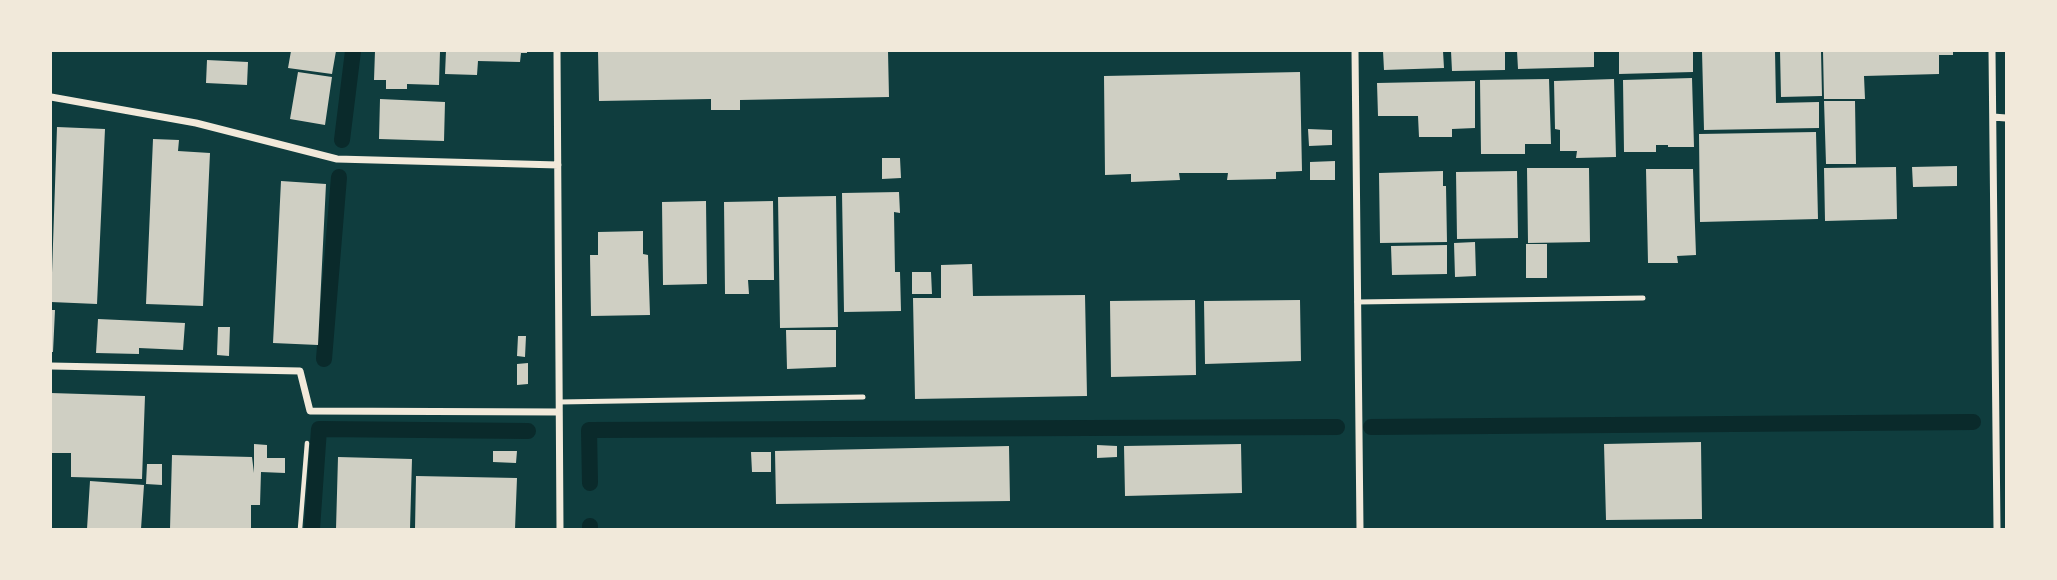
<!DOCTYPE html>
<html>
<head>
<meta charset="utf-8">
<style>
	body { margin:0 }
	#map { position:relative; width:2057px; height:580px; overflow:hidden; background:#0f3d3e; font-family:"Fira Sans Condensed",sans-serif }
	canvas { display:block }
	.frame { position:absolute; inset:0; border:52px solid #f1e9da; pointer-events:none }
</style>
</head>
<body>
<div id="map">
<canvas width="2057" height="580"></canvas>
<div class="frame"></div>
</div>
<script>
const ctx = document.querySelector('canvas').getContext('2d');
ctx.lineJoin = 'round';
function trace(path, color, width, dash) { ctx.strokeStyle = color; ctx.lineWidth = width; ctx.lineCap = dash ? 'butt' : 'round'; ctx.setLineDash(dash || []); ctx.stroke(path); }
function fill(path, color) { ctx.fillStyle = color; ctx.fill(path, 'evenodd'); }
trace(new Path2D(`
	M342,140l11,-89
	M324,359l15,-182
	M1371,427l602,-5
	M590,483l-1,-53 748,-3
	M590,526v3
	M312,529l7,-100 209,2`), '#0a2a2b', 16);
fill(new Path2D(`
	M291,51h45l-4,23 -44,-6z
	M375,51h65l-1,34 -32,-1v5h-21v-9h-12z
	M446,51h81v2h-6l-1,9 -42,-1 -1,14 -32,-1z
	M598,51h290l1,46 -149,3v10h-29v-11l-112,2z
	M1383,51h60l1,17 -60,2z
	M1451,51h54v19l-53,1z
	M1517,51h77v16l-76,2z
	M1619,51h74v21l-74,2z
	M1702,51h73l1,52 43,-1v26l-115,2z
	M1780,51h41l1,45 -41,1z
	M1823,51h130v4h-14v19l-75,2 1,23h-41z
	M207,60l41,2 -1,23 -41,-2z
	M298,72l34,5 -7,48 -35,-6z
	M1300,72l2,99 -26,1v7l-49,1 1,-7h-49l1,7 -49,2v-8l-26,1 -1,-99z
	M1692,78l2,69h-26v-2h-12v7h-32l-1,-72z
	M1549,79l2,65h-26v10h-44l-1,-74z
	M1614,79l2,78 -40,1 1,-7h-17v-21l-5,-1 -1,-48z
	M1475,81v47l-23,1v8h-33l-1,-21h-40l-1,-33z
	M380,99l65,3 -1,39 -65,-2z
	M1824,101h31l1,63h-30z
	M57,127l48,2 -8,175 -46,-2z
	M1308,129l24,1v15l-23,1z
	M1816,132l2,87 -118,3 -1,-88z
	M153,139l26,1 -1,11 32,2 -7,153 -57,-2z
	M882,158h18l1,20 -19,1z
	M1335,161v19h-25v-18z
	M1957,166v20l-44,1 -1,-20z
	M1896,167l1,52 -72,2 -1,-53z
	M1527,168h62l1,74 -62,1z
	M1646,169h47l3,86 -19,1 1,7h-30z
	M1443,171v15h3l1,56 -67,1 -1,-70z
	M1517,171l1,67 -61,1 -1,-67z
	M281,181l45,3 -8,161 -45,-2z
	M899,192l1,21 -6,-1 1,60h5l1,39 -57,1 -2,-119z
	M836,196l2,131 -58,1 -2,-131z
	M706,201l1,83 -44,1 -1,-83z
	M773,201l1,79h-26l1,14h-24l-1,-92z
	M643,231v23l5,1 2,60 -59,1 -1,-61h8v-23z
	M1475,242l1,34 -21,1 -1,-34z
	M1526,244h21v34h-21z
	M1447,245v29l-55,1 -1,-29z
	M972,264l1,32 112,-1 2,101 -172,3 -2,-101h28v-33z
	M912,272h19l1,22h-20z
	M1195,300l1,75 -85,2 -1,-76z
	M1300,300l1,61 -96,3 -1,-63z
	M51,310h4l-2,42h-2z
	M98,319l87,4 -2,27 -44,-2v6l-43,-1z
	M218,327h12l-1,29 -12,-1z
	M786,330h50v37l-49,2z
	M518,336h8l-1,21 -8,-1z
	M528,363v21l-11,1v-21z
	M51,393l94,3 -3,83 -71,-2v-24h-20z
	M1701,442l1,77 -96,1 -2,-76z
	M254,444l13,1v13h18v15l-24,-1 -1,33h-9v24h-81l2,-74 80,2 2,16z
	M1241,444l1,49 -117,3 -1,-50z
	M1097,445l20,1v11l-20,1z
	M1009,446l1,55 -234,3 -1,-53z
	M493,451h24l-1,12 -23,-1z
	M751,452h20v20h-19z
	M338,457l74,2 -2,70h-74z
	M147,464h15v21l-16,-1z
	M416,476l101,2 -2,51h-100z
	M90,481l54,4 -3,44h-54z`), '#cfcfc3');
trace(new Path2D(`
	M300,529l7,-86`), '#f1e9da', 4.5);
trace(new Path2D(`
	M1357,302l286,-4
	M559,402l304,-5`), '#f1e9da', 5);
trace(new Path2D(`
	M557,51l3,478
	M1355,51l5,478
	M1992,51l5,478
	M51,97l145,26 141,36 221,6
	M1993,117l13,1
	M51,366l249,5 10,40 249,1`), '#f1e9da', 7);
</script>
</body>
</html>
